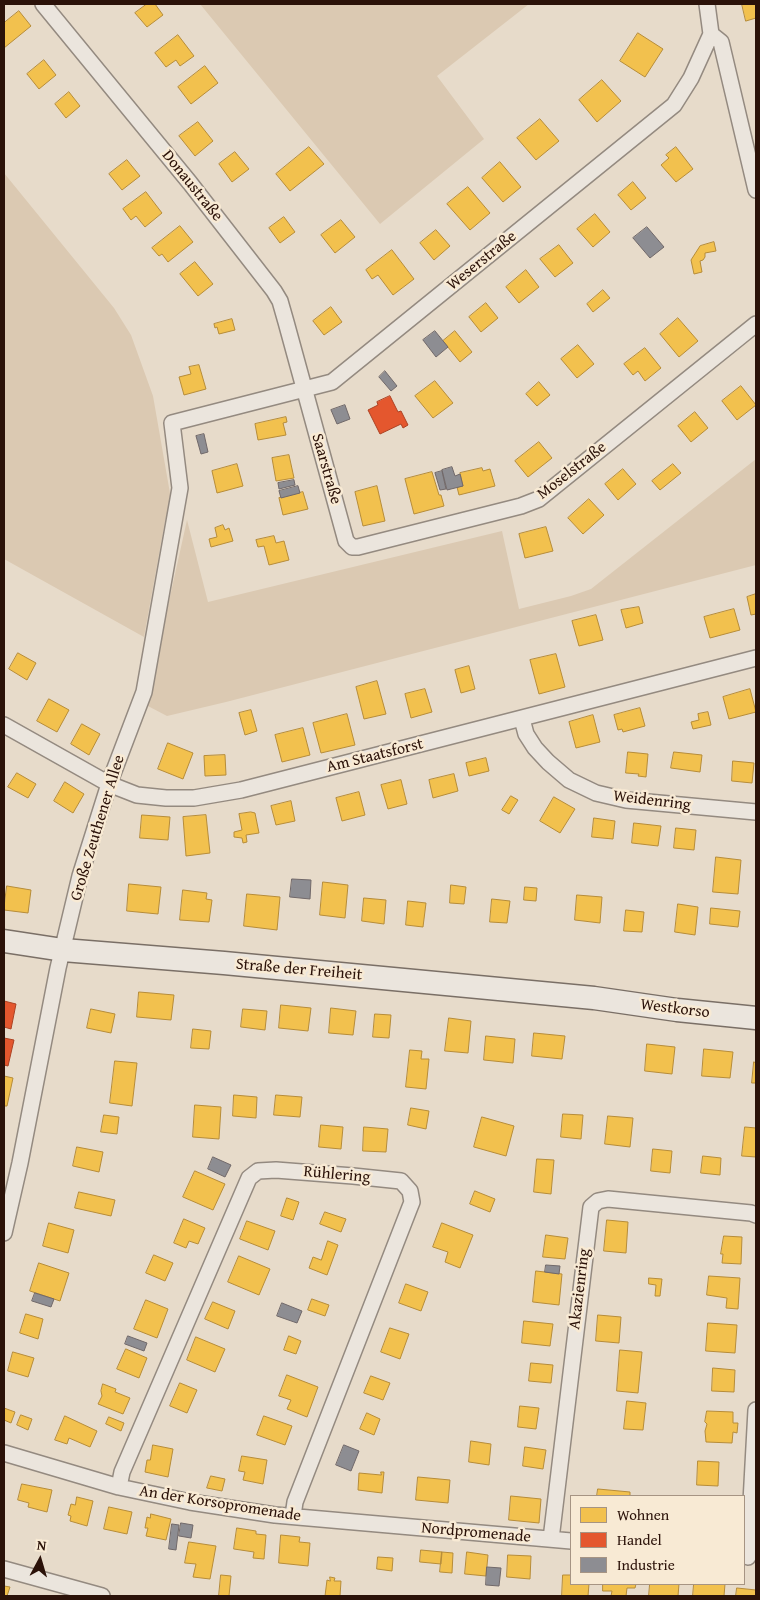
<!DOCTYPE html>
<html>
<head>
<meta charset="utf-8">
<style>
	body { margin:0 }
	#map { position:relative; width:760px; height:1600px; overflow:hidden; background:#e7dbca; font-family:"Gentium Book Plus",serif }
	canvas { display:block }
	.frame { position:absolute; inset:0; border:5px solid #2b1209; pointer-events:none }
	.legend { position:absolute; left:570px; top:1495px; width:175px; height:90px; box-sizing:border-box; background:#f8ead4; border:1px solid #a69483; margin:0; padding:6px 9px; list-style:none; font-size:15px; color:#2b1209 }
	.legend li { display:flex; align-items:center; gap:10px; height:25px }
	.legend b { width:25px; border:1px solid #a69483 }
	.north { position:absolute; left:15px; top:1535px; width:50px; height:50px; -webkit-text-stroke:4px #f8ead4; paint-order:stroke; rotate:6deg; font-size:14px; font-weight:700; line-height:20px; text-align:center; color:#2b1209 }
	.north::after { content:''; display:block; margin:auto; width:18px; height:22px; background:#2b1209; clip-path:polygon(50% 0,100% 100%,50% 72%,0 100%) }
</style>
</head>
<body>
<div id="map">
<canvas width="760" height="1600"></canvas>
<div class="frame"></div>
<ul class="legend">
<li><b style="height:14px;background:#f2c14e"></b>Wohnen</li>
<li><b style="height:14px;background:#e4572e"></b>Handel</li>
<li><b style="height:14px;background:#8d8d92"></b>Industrie</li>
</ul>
<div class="north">N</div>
</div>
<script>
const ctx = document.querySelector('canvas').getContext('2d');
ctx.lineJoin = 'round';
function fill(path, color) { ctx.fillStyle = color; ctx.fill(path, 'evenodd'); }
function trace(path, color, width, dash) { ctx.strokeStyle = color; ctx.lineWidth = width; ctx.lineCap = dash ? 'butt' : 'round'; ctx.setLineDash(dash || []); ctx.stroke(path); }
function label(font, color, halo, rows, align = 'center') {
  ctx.font = font + ' "Gentium Book Plus",serif'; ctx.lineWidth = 5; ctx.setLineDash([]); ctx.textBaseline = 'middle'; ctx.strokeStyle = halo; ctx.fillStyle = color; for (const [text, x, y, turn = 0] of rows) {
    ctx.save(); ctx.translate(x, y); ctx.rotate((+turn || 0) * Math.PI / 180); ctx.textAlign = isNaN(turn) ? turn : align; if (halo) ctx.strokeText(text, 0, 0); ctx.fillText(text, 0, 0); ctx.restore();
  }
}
fill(new Path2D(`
	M200,4h329l-92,72 47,63 -104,85z
	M4,173l110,135 17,27 22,61 18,103 -6,22 -21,116 -140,-78z
	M756,459v106l-530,137 -59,14 -21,-11 41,-185 21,82 294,-71 17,78 52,-13 20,-7z`), '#dbc9b2');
const homes = new Path2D(`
	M147,4h8l8,11 -16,12 -12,-14z
	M742,4h14v14l-10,3z
	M19,11l12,15 -27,22v-25z
	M638,33l25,16 -18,28 -25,-16z
	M178,35l16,21 -14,10 -4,-6 -10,7 -11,-14z
	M44,60l12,15 -17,14 -12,-15z
	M205,66l13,17 -27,21 -13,-17z
	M602,80l19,21 -24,21 -18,-22z
	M69,92l11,14 -14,12 -11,-14z
	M540,119l19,22 -23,19 -19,-22z
	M198,122l15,19 -18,15 -16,-20z
	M309,147l15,17 -34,27 -14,-17z
	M676,147l17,22 -17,13 -15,-17 8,-7 -3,-3z
	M235,152l14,17 -17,13 -13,-18z
	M127,160l13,16 -18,14 -13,-16z
	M500,162l21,25 -18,15 -21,-24z
	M633,182l13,16 -15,12 -13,-15z
	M468,187l22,26 -20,17 -23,-26z
	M146,192l16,21 -17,14 -9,-11 -5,4 -8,-11z
	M595,214l15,18 -17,15 -16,-18z
	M284,217l11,15 -15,11 -11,-15z
	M341,220l14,17 -20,16 -14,-18z
	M180,226l13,16 -25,20 -6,-8 -3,2 -7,-8z
	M436,230l14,16 -16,14 -14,-17z
	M714,242l2,9 -11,2v4l-2,3 -3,1 2,11 -8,2 -3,-14 9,-14z
	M559,245l14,18 -18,14 -15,-18z
	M392,250l22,29 -21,16 -15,-20 -6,4 -6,-9z
	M195,262l18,22 -15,12 -18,-22z
	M526,270l13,17 -20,16 -13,-16z
	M603,290l7,8 -17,14 -6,-8z
	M486,303l12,15 -17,14 -12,-15z
	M331,307l11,15 -18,13 -11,-14z
	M678,318l20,23 -19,16 -19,-23z
	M232,319l3,11 -16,4 -2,-7 -2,1 -1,-4z
	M455,331l17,21 -12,10 -17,-21z
	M578,345l16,19 -17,14 -16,-19z
	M645,348l16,20 -16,13 -7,-10 -5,4 -9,-11z
	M199,365l7,24 -22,6 -5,-18 12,-3 -2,-7z
	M435,381l18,22 -20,15 -18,-22z
	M539,382l11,13 -13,11 -11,-12z
	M741,386l15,19 -19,15 -15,-19z
	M695,412l13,16 -17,14 -13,-16z
	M286,417l1,5 -4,1 3,12 -28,5 -3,-16z
	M539,442l13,16 -24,19 -13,-16z
	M289,455l5,23 -18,3 -4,-23z
	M237,464l6,22 -26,7 -5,-22z
	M673,464l8,9 -21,17 -8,-9z
	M482,468l1,3 7,-2 5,17 -36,9 -2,-8 6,-1 -3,-13z
	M623,469l13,15 -18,16 -13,-16z
	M432,472l7,23h2l3,11 -30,8 -9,-35z
	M377,486l8,35 -22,5 -8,-34z
	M303,492l5,17 -25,6 -4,-17z
	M589,499l15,16 -21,19 -15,-16z
	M223,525l2,5 4,-2 4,13 -22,6 -2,-8 8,-2 -2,-9z
	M546,527l7,24 -28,7 -6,-24z
	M274,536l2,7 8,-2 5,19 -20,5 -5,-19 -6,1 -2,-7z
	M756,594v20l-5,1 -4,-18z
	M639,607l4,16 -17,5 -5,-18z
	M734,609l6,21 -30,8 -6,-21z
	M596,615l7,25 -24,6 -7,-25z
	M18,653l18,10 -9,17 -18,-11z
	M556,654l9,33 -26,7 -9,-34z
	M469,666l6,23 -14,4 -6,-23z
	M377,681l9,33 -22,5 -8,-32z
	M425,689l7,23 -21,6 -6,-24z
	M750,689l6,23 -27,7 -6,-22z
	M49,699l20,11 -12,22 -20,-11z
	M640,708l5,18 -22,6 -1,-3 -4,1 -4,-15z
	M251,710l6,21 -12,4 -6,-22z
	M708,712l3,13 -18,4 -2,-7 8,-2 -1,-6z
	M347,714l8,31 -34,8 -8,-30z
	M593,715l7,27 -24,6 -7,-26z
	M82,724l18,10 -11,21 -18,-11z
	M303,728l7,27 -28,7 -7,-27z
	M168,743l25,10 -10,26 -25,-10z
	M628,752l20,2 -2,23 -8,-1 1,-2 -13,-1z
	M674,752l28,3 -2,17 -29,-4z
	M225,755l1,20 -21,1 -1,-20z
	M486,758l3,13 -20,5 -3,-13z
	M733,761l21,2 -2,20 -20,-2z
	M17,773l19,11 -8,14 -20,-11z
	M454,774l4,17 -25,7 -4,-18z
	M401,780l6,24 -19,5 -7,-24z
	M65,782l19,12 -11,19 -19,-12z
	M359,792l6,23 -23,6 -6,-23z
	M511,796l7,4 -9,14 -7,-4z
	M554,797l21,12 -15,24 -20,-12z
	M291,801l4,20 -19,4 -5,-19z
	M251,812l4,1 4,20 -13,2 1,7 -4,1 -1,-5 -8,-1v-5l8,-2 -3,-16z
	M142,815l28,2 -2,23 -28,-2z
	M206,815l4,38 -24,3 -3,-39z
	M594,818l21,3 -2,18 -21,-2z
	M634,823l27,3 -3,20 -26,-3z
	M676,828l20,2 -2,20 -20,-2z
	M716,857l25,3 -3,34 -25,-2z
	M323,882l25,3 -3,33 -25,-3z
	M129,884l32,3 -3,27 -31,-3z
	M451,885l15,2 -2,17 -14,-1z
	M7,886l24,4 -3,23 -24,-3z
	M525,887l12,1 -1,13 -12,-1z
	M183,890l24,3 -1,6 6,1 -3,22 -29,-2z
	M247,894l33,3 -3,33 -33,-4z
	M577,895l25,2 -2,26 -25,-3z
	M364,898l22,2 -2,24 -22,-3z
	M492,899l18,2 -3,22 -17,-1z
	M408,901l18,2 -3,24 -17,-2z
	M678,904l20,3 -3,28 -20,-3z
	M711,908l29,3 -2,16 -28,-3z
	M626,910l18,2 -2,20 -18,-1z
	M139,992l35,3 -3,25 -34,-3z
	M281,1005l30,3 -3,23 -29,-3z
	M331,1008l25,3 -3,24 -24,-2z
	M91,1009l24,5 -4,19 -24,-5z
	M243,1009l24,2 -2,19 -24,-3z
	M375,1014l16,1 -2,23 -16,-1z
	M449,1018l22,3 -3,32 -23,-2z
	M193,1029l18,2 -2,18 -18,-1z
	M534,1033l31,3 -3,23 -30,-3z
	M486,1036l29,3 -2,24 -29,-3z
	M647,1044l28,3 -3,27 -27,-3z
	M704,1049l29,3 -3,26 -28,-2z
	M410,1050l12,1 -1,8h8l-3,30 -20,-2z
	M115,1061l22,2 -5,43 -22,-3z
	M754,1062l2,1v20h-4z
	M4,1076l9,2 -6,28h-3z
	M234,1095l23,2 -1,21 -23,-2z
	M276,1095l26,2 -2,20 -26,-2z
	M195,1105l26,2 -2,32 -26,-2z
	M411,1108l18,3 -3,18 -18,-4z
	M563,1114l20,1 -2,24 -20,-2z
	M104,1115l15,2 -2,17 -16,-2z
	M608,1116l25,2 -3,29 -25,-3z
	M482,1117l32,9 -8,30 -32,-9z
	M321,1125l22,2 -2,22 -22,-2z
	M364,1127l24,2 -2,23 -23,-1z
	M745,1127l11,1v29l-14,-1z
	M77,1147l26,5 -4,20 -26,-6z
	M653,1149l19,2 -2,22 -19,-2z
	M703,1156l18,2 -1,17 -19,-2z
	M537,1159l17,1 -3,34 -17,-2z
	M195,1171l30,13 -12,26 -30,-13z
	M475,1191l20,8 -5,13 -20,-8z
	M79,1192l36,8 -4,16 -36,-8z
	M287,1198l12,4 -6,18 -12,-4z
	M325,1212l21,7 -5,13 -21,-8z
	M184,1219l21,9 -7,16 -9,-3 -3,7 -12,-5z
	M607,1220l21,2 -2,31 -22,-2z
	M247,1221l28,10 -7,19 -28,-11z
	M49,1223l25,7 -6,23 -25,-7z
	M442,1223l31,12 -13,33 -15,-6 3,-10 -15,-5z
	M546,1235l22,3 -3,21 -22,-2z
	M724,1236l18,1 -1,27 -19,-1 1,-9h-2z
	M328,1241l10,4 -11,30 -18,-7 4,-11 8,3z
	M154,1255l19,8 -8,18 -19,-8z
	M239,1256l31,13 -11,26 -31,-13z
	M39,1263l30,10 -9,28 -30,-10z
	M536,1271l26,3 -3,31 -26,-3z
	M709,1276l31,2 -2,31 -12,-1 1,-10 -20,-3z
	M649,1278l13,1 -2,17h-5l1,-11 -7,-1z
	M406,1284l22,8 -7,19 -22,-8z
	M312,1299l17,6 -4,11 -17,-6z
	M146,1300l22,9 -11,29 -23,-9z
	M213,1302l22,9 -7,18 -23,-10z
	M26,1314l17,5 -5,20 -18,-6z
	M598,1315l23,2 -2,26 -23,-2z
	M524,1321l29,3 -3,22 -28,-3z
	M708,1323l29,2 -2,28 -29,-2z
	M390,1328l19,6 -9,25 -19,-7z
	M289,1336l12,5 -5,13 -12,-4z
	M196,1337l29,12 -10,23 -28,-12z
	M126,1349l21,9 -8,20 -22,-9z
	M620,1350l22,2 -4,41 -21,-2z
	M13,1352l21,6 -6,19 -20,-6z
	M531,1363l22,2 -2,18 -22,-2z
	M713,1368l22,2 -1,22 -22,-1z
	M287,1375l31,12 -11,30 -20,-8 4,-9 -12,-4z
	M371,1376l19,7 -7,17 -19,-7z
	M180,1383l17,7 -10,23 -17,-7z
	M103,1384l13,5 -1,3 15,6 -7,16 -25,-10 4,-8 -1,-5z
	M627,1401l19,2 -3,27 -19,-1z
	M520,1406l19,2 -3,21 -18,-2z
	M4,1408l11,4 -4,11 -7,-3z
	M707,1411l26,1v11h5l-1,10 -4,-1 -1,11 -26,-1 -1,-11 2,-7 -2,-2z
	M367,1413l13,6 -6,16 -14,-6z
	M21,1415l11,4 -4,11 -11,-5z
	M65,1416l32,15 -7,16 -21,-9 -2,6 -12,-4z
	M264,1416l28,10 -7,19 -28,-10z
	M109,1417l15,6 -3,8 -15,-7z
	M471,1441l20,3 -2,21 -20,-3z
	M153,1445l20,4 -5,28 -23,-5 2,-12h3z
	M525,1447l21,3 -3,19 -20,-3z
	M242,1456l25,4 -4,24 -20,-4 2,-8 -6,-1z
	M698,1461l21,1 -1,24 -21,-1z
	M381,1472h3l-2,21 -24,-3 1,-17 22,2z
	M211,1476l14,3 -3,12 -15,-3z
	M418,1477l32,3 -2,23 -32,-3z
	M22,1484l30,6 -5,22 -19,-5 1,-4 -11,-3z
	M598,1489l32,3v4h-33z
	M511,1496l30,3 -2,24 -30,-3z
	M77,1497l16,4 -6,25 -17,-5 1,-5 -3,-1 3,-11 4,1z
	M109,1507l23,5 -5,22 -23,-5z
	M151,1514l20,5 -5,21 -20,-4 2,-8h-3l2,-11 3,1z
	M237,1528l19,3v3l10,1 -2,24 -11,-1 1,-6 -20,-3z
	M281,1535l19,2 -1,5 11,1 -2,23 -29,-3z
	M189,1542l27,4 -6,33 -17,-2 3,-13 -11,-1z
	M421,1550l21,2 -1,12 -21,-2z
	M442,1552l11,1 -1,20 -12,-1z
	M467,1552l21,3 -2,21 -21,-2z
	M508,1555l23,1 -1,23 -23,-2z
	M378,1557l15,1 -1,13 -15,-2z
	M221,1575l10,1 -2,20h-10z
	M563,1575h8v9h18l-1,12h-26z
	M330,1577l5,1 -1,3h7l-1,15h-15l2,-16 3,1z
	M603,1584h33l-1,4h-8l-1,8h-15l1,-5h-9z
	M650,1584h29l-1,12h-29z
	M694,1584h31l-1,12h-31z
	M4,1586l6,1 -3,9h-3z
	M737,1588l19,2v6h-20z`);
fill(homes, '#f2c14e');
trace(homes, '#b68c39', 1);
const shops = new Path2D(`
	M390,396l8,16 3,-1 7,14 -5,3 -2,-4 -21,10 -12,-24 10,-5 -1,-3z
	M4,1001l12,3 -5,25 -7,-2z
	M4,1038l10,2 -6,26 -4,-1z`);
fill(shops, '#e4572e');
trace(shops, '#ac4223', 1);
const industry = new Path2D(`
	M647,227l17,20 -14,11 -17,-20z
	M435,331l13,16 -12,10 -13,-17z
	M385,371l12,15 -6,5 -12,-14z
	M345,405l5,14 -13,5 -6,-14z
	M204,434l4,18 -7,2 -5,-18z
	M452,467l3,9 5,-2 3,12 -16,4 -5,-20z
	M442,471l4,18 -6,1 -5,-17z
	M294,480l1,5 -16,4 -1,-6z
	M298,486l2,7 -19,5 -2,-7z
	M292,879l19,1 -1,19 -20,-2z
	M213,1157l18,8 -6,12 -17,-8z
	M546,1265l14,1 -1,8 -14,-2z
	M35,1293l19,6 -3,8 -19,-6z
	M282,1303l20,8 -5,12 -20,-7z
	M128,1336l19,7 -3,8 -19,-7z
	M344,1445l15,6 -8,20 -15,-6z
	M181,1523l12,2 -2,13 -12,-2z
	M172,1524l7,1 -3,25 -7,-1z
	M487,1567l14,1 -2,18 -13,-1z`);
fill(industry, '#8d8d92');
trace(industry, '#706869', 1);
const street = new Path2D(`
	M43,4l147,179 84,108 6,10 6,21 60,219 6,6h6l163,-41 18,-7 217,-175
	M711,34l10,8 35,148
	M522,719l4,15 9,14 13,14 21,18 27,13 30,7 130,12
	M4,725l105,59 28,11 29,3h28l47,-8 515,-132
	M4,1233l16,-70 38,-195 22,-92 29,-92 35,-92 36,-204 -8,-65 160,-41 342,-277 17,-27 20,-44 -4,-30
	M4,1453l115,34 71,15 85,13 296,26
	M119,1487l3,-15 127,-294 9,-7 18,-1 77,6 48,5 9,10 2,11 -2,5 -115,295 -2,14
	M551,1539l40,-332 7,-6 10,-2 143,14 5,2
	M748,1557l8,-147
	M4,1569l98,27`);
const secondary = new Path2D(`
	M4,941l59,9 161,13 370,35 83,12 79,8`);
trace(street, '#948a80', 18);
trace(secondary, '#7a6f66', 25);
trace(street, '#ebe5dd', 15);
trace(secondary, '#ebe5dd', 22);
label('16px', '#2b1209', '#f8ead4', [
	["Donaustraße",192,186,51],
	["Weserstraße",482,261,-39],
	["Saarstraße",326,469,74],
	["Moselstraße",572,471,-38],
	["Am Staatsforst",375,756,-14],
	["Weidenring",652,801,7],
	["Große Zeuthener Allee",98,828,-73],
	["Straße der Freiheit",299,970,5],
	["Westkorso",675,1009,7],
	["Rühlering",337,1175,5],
	["Akazienring",580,1289,-83],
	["An der Korsopromenade",220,1504,9],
	["Nordpromenade",476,1533,5]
]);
</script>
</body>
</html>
